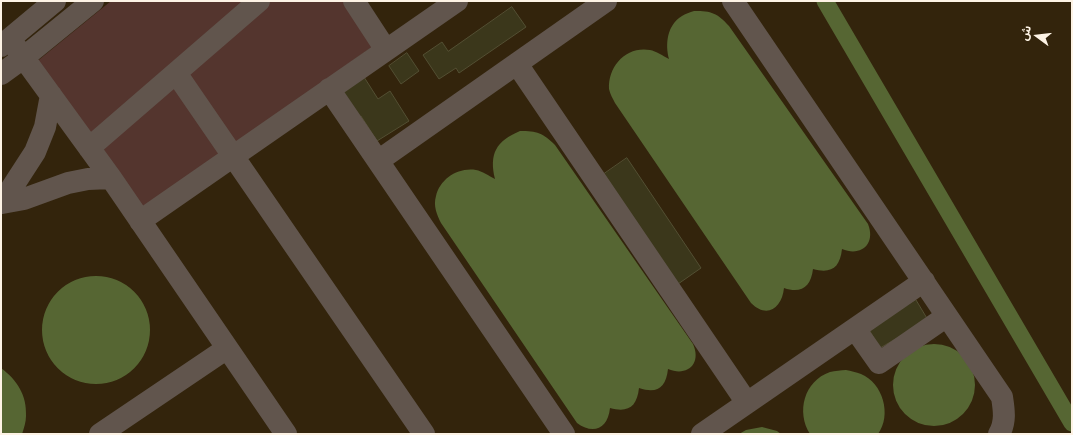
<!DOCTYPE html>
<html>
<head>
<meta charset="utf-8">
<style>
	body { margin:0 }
	#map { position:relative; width:1073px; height:435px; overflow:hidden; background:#33240c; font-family:Ubuntu,"Noto Sans Arabic",sans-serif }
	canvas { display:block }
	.frame { position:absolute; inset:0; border:2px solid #fdf3e5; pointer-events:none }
	.north { position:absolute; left:1017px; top:16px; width:40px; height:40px; -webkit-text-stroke:3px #33240c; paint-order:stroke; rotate:285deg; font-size:11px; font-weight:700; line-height:16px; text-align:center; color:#fdf3e5 }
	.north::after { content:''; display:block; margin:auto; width:14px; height:18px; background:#fdf3e5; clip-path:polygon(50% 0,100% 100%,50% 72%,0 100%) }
</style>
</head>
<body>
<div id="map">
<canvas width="1073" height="435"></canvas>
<div class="frame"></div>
<div class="north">ش</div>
</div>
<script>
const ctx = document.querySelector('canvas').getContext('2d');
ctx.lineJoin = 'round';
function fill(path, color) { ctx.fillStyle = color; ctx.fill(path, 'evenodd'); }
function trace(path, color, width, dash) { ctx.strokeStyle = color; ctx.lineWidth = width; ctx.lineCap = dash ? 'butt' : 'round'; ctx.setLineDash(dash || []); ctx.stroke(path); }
fill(new Path2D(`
	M111,1h235l30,43 -234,168 -107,-149z`), '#54352e');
fill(new Path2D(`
	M694,11c18,0 23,2 35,15l139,198c8,20 -7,33 -26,25 -2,19 -11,25 -29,20 -2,18 -12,25 -29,19 -2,20 -17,31 -33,15l-136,-200c-2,-4 -5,-9 -6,-14 -1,-23 17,-43 41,-39 6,1 13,6 19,9 -4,-15 -2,-34 13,-43 3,-2 8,-4 12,-5z
	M520,131c17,0 23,2 35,14l138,199c9,20 -6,33 -25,25 -2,19 -11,25 -29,19 -2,19 -11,25 -29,20 -2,21 -17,27 -33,15l-136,-200c-4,-8 -8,-17 -5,-27 4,-17 22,-29 40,-26 6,1 13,6 19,9 -6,-25 1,-38 25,-48z
	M42 330a54 54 0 1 1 108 0a54 54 0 1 1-108 0Z
	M893 385a41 41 0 1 1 82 0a41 41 0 1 1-82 0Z
	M1,368c16,12 26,27 25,48 0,6 -2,12 -4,18h-21z
	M846,370c5,1 10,2 15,4 22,9 31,41 17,60h-68c-14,-22 -6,-53 20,-62 5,-1 11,-2 16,-2z
	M762,427l15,4 4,3h-42l7,-4z`), '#566633');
trace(new Path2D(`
	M825,1l247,422`), '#566633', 17);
const building = new Path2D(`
	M512,7l14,20 -67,46 -3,-5 -17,11 -16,-24 19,-13 6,9z
	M407,53l12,18 -18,13 -12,-18z
	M364,77l14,22 12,-8 19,30 -32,20 -16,-25 -4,3 -17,-27z
	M627,158l74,110 -23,16 -74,-110z
	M916,300l12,20 -48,28 -12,-20z`);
fill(building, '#3b371b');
trace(building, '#534f33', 1);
trace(new Path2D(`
	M354,1l32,49
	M733,1l269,396c2,13 4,25 -3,37
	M10,39l101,139 175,256
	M1,46l54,-45
	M517,64l230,339
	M176,73l248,361
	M1,74l22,-16 70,-57
	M329,89l235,345
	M51,95l-6,32 -10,25 -33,51 22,-4 44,-16 20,-4 23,-1
	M89,148l170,-147
	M378,161l228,-160
	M140,221l317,-220
	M855,329l24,34 68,-47
	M100,434l126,-85
	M702,434l222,-153`), '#61554d', 22);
</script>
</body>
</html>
